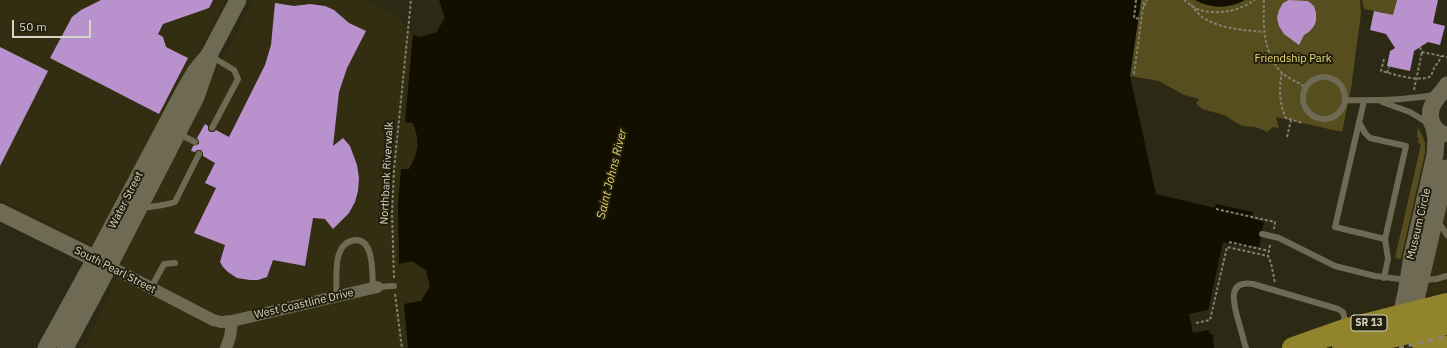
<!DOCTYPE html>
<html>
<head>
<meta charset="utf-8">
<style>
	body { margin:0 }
	#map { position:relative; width:1447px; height:348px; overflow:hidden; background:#2c2914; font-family:"IBM Plex Sans",sans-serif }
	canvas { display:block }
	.scale { position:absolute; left:12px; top:20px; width:79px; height:18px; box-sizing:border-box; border:2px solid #d8d6ca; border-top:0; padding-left:5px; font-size:12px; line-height:14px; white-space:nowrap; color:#d8d6ca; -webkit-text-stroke:3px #221f0b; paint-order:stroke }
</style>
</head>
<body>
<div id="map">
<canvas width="1447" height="348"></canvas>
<div class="scale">50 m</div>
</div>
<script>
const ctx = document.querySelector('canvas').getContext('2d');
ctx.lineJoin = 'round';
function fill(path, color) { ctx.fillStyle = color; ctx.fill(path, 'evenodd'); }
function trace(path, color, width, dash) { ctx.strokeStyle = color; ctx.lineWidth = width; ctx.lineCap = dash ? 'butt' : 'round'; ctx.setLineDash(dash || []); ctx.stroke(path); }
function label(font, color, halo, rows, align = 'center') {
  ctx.font = font + ' "IBM Plex Sans",sans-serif'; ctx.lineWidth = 4; ctx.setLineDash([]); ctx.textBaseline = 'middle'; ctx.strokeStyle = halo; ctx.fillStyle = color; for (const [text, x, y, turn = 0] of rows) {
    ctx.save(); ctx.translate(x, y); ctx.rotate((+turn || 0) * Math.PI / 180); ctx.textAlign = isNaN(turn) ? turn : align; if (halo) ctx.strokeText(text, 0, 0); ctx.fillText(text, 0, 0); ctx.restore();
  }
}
fill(new Path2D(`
	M0,0h225l-125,241 -6,5 -94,-47z
	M253,0h113l30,15 17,20 -8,86 8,1 5,12v12l-3,13 -6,10h-8l-2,94 13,-2 14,9 4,16 -9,15 -17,3 4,44h-325l22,-43 19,-56z
	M1447,206v85l-23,4z`), '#332e12');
fill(new Path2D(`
	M1141,0h219l1,13 -10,76 -9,43 -66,-15 3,11 -7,-1 -4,5 -13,-5 -13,-1 -18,-11 -22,-6 -6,-6 3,-4 -15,-4 -25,-14 -29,-5z
	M1362,0h35l-1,6 3,5 -11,8 -3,-6 -21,-4z
	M1418,127l7,15v11l-24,106 -6,-1 26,-114 -3,-1 1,-5 -2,-1z`), '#564e1e');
fill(new Path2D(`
	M439,0h702l-11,76 26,118 59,14 1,-4 37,8 -1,7 12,3 -5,25 -9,-2v3l-27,-6 -15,68 -19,4 4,19 16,-3 1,4 3,1 1,13h-806l-4,-44 17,-3 9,-15 -4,-16 -14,-9 -13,3 -1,-59 3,-36h8c10,-17 11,-28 4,-46l-8,-1 8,-87 8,2 16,-5 8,-15z
	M1195,0h50c-16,9 -34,9 -50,0z`), '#120e00');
fill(new Path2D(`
	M101,0h112l-4,8 -46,16 -5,10 5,3 3,10 22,11 -29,56 -109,-56 22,-41 9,-7z
	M1289,0l19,1 6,5 2,7v8l-2,5 -4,5 -6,4 -5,10 -15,-11 -5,-8 -2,-8 2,-8 4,-7z
	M1397,0h41l-5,23 12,3 -5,19 -12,-3 -14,9 -4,20 -23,-5 3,-15 5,-3 -9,-14 -16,-4 4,-19 19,4z
	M275,3l19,3 16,-2 15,2 9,4 15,13 17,8 -19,37 -8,24 -6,54 10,-8 7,8 7,19 2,13 -1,13 -3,11 -6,11 -16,16 -8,-10 -12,-1 -8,48 -32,-6 -6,17 -9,3h-8l-13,-2 -9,-6 -5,-5 -3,-5 5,-17 -31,-12 22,-45 -11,-5 10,-20 -12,-7v-3l-2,-3h-4l-2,2 -4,-1 2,-5 6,-2v-3l-2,-3 8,-14 3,2v4l2,2h4l2,-2 13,7 36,-72 6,-20z
	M0,47l48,24 -48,95z`), '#b992cd');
trace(new Path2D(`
	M1136,0l-2,18 8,1
	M1184,0c4,3 9,7 13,9 20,7 42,2 58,-9
	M1264,0c-1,25 -1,52 17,72 6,6 17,10 24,15
	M1191,5c4,4 7,9 11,12 18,12 41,13 62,15
	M1144,6l3,-6
	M1420,47l2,5 25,5
	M1384,59l-3,12c13,3 38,12 50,5l3,-8 5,-7 2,-5
	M1282,72c-3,16 -3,32 4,46l16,5
	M1387,73l2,-6
	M1134,74l10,-74
	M1414,90l8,-38
	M1287,137l4,-17
	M1216,209l59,13 -1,7
	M1229,242l40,9
	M1270,245l-2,11 3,7 4,20
	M394,278l-2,-64 2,-44 17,-170
	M395,294l7,54
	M1196,323l14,-3 17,-73 41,9`), '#82806f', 2, [3, 2]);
trace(new Path2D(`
	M209,55l25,15 4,9 -26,49
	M1303 98a21 21 0 1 1 42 0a21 21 0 1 1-42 0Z
	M1345,100c30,1 60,0 90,-5
	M1382,102l28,10 18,11
	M1359,122l6,11 5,5 36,8 -21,93 -50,-12 29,-126
	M179,134l16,8
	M142,208c11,-2 22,-2 33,-6l24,-48
	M1438,221l9,14
	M1262,234l17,4 56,28 40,10 33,4
	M1384,278l4,-19 -3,-20
	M1421,280l15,-1 11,-3
	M377,287l17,-1
	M151,288l13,-24 11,-1
	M336,297c1,-11 -1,-34 3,-43 2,-6 5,-11 12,-13 24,-7 21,33 22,47
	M1246,348c-3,-9 -5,-19 -8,-28 -4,-16 -12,-40 15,-36l85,25 5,3 3,13`), '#6e6a54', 6);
trace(new Path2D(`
	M109,266l104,54 8,2 11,-1 145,-34
	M226,348l4,-11 2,-16`), '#6e6a54', 12);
trace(new Path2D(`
	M1434,128l2,11 -1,16 -23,101 -6,37 -6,27 12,-4 35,-148
	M1443,134c-15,-7 -16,-24 -6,-36 3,-5 7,-7 10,-13
	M0,212l106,52
	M46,348l49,-89 89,-168 11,-19 14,-17 29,-55
	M65,348l44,-82 87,-169 12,-34`), '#6e6a54', 17);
trace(new Path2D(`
	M1412,322c0,19 19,25 35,25
	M1293,348l51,-18 103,-26
	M1343,348l104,-24`), '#92842c', 22);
trace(new Path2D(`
	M1399,348l48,-12`), '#898676', 3, [5, 5]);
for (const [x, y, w] of [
	[1369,323,36]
]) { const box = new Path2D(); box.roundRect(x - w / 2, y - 8, w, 16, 3); ctx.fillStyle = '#221f0b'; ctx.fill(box); trace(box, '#d8d6ca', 1); }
label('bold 10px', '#d8d6ca', null, [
	["SR 13",1369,323]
]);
label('11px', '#ecdd78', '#221f0b', [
	["Friendship Park",1293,59]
]);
label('11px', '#d8d6ca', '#221f0b', [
	["Northbank Riverwalk",387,173,-87],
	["Water Street",126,200,-63],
	["Museum Circle",1419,224,-77],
	["South Pearl Street",115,270,27],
	["West Coastline Drive",304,304,-13]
]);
label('italic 12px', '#e5d571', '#221f0b', [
	["Saint Johns River",612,174,-76]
]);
</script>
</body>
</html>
